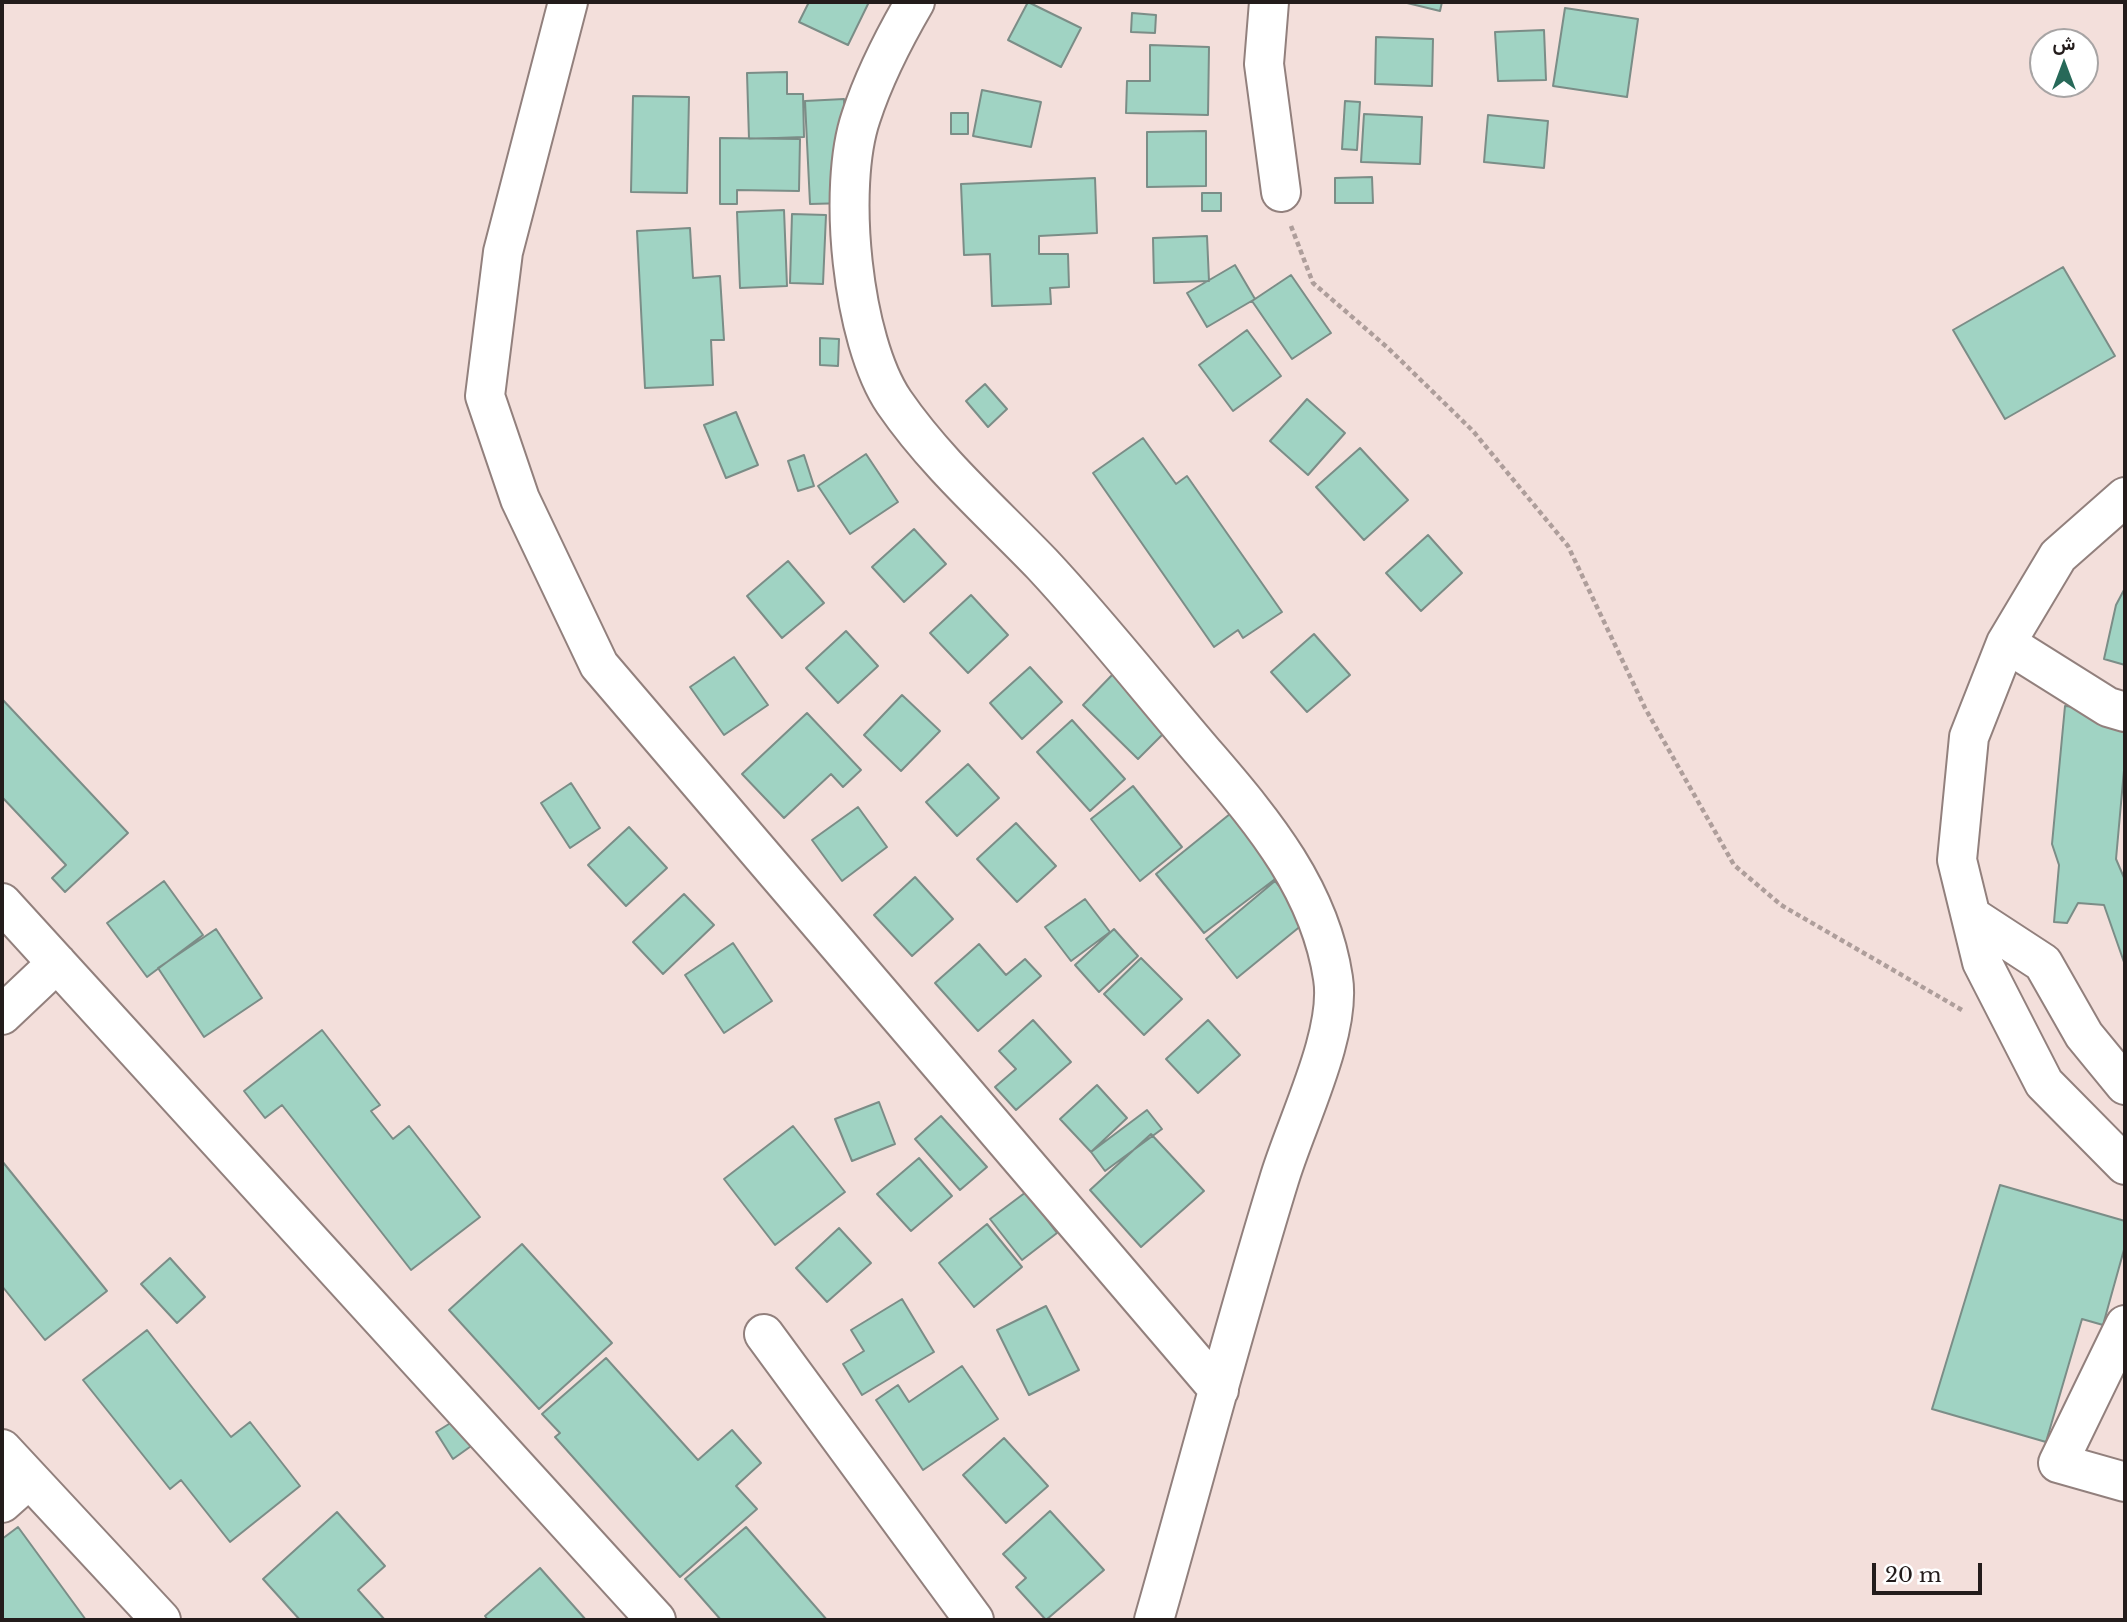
<!DOCTYPE html>
<html>
<head>
<meta charset="utf-8">
<style>
	body { margin:0 }
	#map { position:relative; width:2127px; height:1622px; overflow:hidden; background:#f3dfdb; font-family:"Libre Baskerville",Vazirmatn,serif }
	canvas { display:block }
	.frame { position:absolute; inset:0; border:4px solid #231c1b; pointer-events:none }
	.north { position:absolute; left:2029px; top:28px; width:70px; height:70px; box-sizing:border-box; background:#fff; border:2px solid #a7a4a4; border-radius:50%; rotate:0deg; font-size:19px; font-weight:700; line-height:28px; text-align:center; color:#231c1b }
	.north::after { content:''; display:block; margin:auto; width:24px; height:32px; background:#276959; clip-path:polygon(50% 0,100% 100%,50% 72%,0 100%) }
	.scale { position:absolute; left:1872px; top:1563px; width:110px; height:32px; box-sizing:border-box; border:4px solid #231c1b; border-top:0; padding-left:9px; font-size:21px; line-height:24px; white-space:nowrap; color:#231c1b; -webkit-text-stroke:5px #fff; paint-order:stroke }
</style>
</head>
<body>
<div id="map">
<canvas width="2127" height="1622"></canvas>
<div class="frame"></div>
<div class="north">ش</div>
<div class="scale">20 m</div>
</div>
<script>
const ctx = document.querySelector('canvas').getContext('2d');
ctx.lineJoin = 'round';
function fill(path, color) { ctx.fillStyle = color; ctx.fill(path, 'evenodd'); }
function trace(path, color, width, dash) { ctx.strokeStyle = color; ctx.lineWidth = width; ctx.lineCap = dash ? 'butt' : 'round'; ctx.setLineDash(dash || []); ctx.stroke(path); }
const building = new Path2D(`
	M809,2h60l-21,43 -49,-23z
	M1028,2l53,26 -20,39 -53,-27z
	M1403,2h39l-2,9z
	M1565,8l73,11 -11,78 -74,-11z
	M1132,13l24,2 -1,18 -24,-1z
	M1544,30l2,50 -48,1 -3,-49z
	M1376,37l57,2 -1,47 -57,-2z
	M1150,45l59,2 -1,68 -82,-2 1,-32h23z
	M787,72v22h16l1,43 -55,2 -2,-66z
	M982,90l59,12 -10,45 -58,-11z
	M633,96l56,1 -2,96 -56,-1z
	M844,99l4,104 -38,1 -5,-103z
	M1345,101l15,1 -3,48 -15,-1z
	M951,113h17v21h-17z
	M1364,114l58,3 -2,47 -59,-2z
	M1488,115l60,6 -4,47 -60,-6z
	M1206,131v55l-59,1v-55z
	M720,138l80,1 -1,52 -62,-1v14h-17z
	M1372,177l1,26h-38v-25z
	M1095,178l2,55 -58,3v18h29l1,33 -19,1 1,16 -59,2 -2,-52 -26,1 -3,-71z
	M1202,193h19v18h-19z
	M784,210l3,76 -47,2 -3,-76z
	M792,214l34,1 -3,69 -33,-1z
	M690,228l3,50 27,-2 4,64h-13l2,45 -68,3 -8,-157z
	M1207,236l2,45 -55,2 -1,-45z
	M1235,265l20,34 -48,28 -20,-34z
	M2063,267l52,89 -110,63 -52,-89z
	M1291,275l40,58 -39,26 -40,-58z
	M1247,330l34,46 -48,35 -34,-46z
	M820,338l19,1 -1,27 -18,-1z
	M985,384l22,25 -19,18 -22,-26z
	M1307,399l38,34 -37,42 -38,-34z
	M736,412l22,53 -32,13 -22,-53z
	M1143,438l33,46 11,-8 95,136 -39,26 -5,-8 -24,17 -121,-174z
	M1360,448l48,52 -44,40 -48,-53z
	M866,454l32,48 -48,32 -32,-48z
	M804,455l10,31 -16,5 -10,-30z
	M914,529l32,35 -42,38 -32,-35z
	M1428,535l34,38 -41,38 -35,-38z
	M788,561l36,42 -42,35 -35,-42z
	M2125,588v77l-21,-6 12,-54z
	M971,595l37,40 -40,38 -38,-40z
	M846,631l32,35 -40,37 -32,-35z
	M1314,634l36,41 -43,37 -36,-40z
	M734,657l34,48 -44,30 -34,-48z
	M1030,667l32,35 -40,37 -32,-36z
	M1114,673l56,54 -32,32 -55,-54z
	M902,695l38,36 -39,40 -37,-36z
	M2,699l126,134 -63,59 -13,-14 14,-13 -64,-68z
	M2065,706l60,6v47l-9,100 9,21v85l-21,-60 -26,-2 -11,20 -13,-1 5,-57 -7,-21z
	M807,713l54,57 -18,17 -12,-13 -47,44 -42,-44z
	M1072,720l53,59 -35,32 -53,-59z
	M968,764l31,34 -42,38 -31,-34z
	M571,783l29,45 -30,20 -29,-45z
	M1133,786l49,61 -42,34 -49,-62z
	M1241,805l50,62 -87,66 -48,-59z
	M858,807l29,40 -45,34 -30,-41z
	M1016,823l40,43 -39,36 -40,-43z
	M629,827l38,41 -41,38 -38,-41z
	M915,877l38,42 -41,37 -38,-41z
	M164,881l39,54 -56,42 -40,-54z
	M1275,881l33,39 -71,58 -31,-39z
	M684,894l30,31 -51,49 -30,-32z
	M1085,899l25,33 -39,29 -26,-34z
	M216,929l46,69 -58,39 -46,-69z
	M1114,929l24,27 -39,36 -24,-27z
	M733,943l39,58 -48,32 -39,-58z
	M979,944l27,31 19,-16 16,17 -63,55 -43,-48z
	M1141,958l41,41 -38,36 -40,-41z
	M1033,1020l38,42 -55,48 -21,-23 21,-18 -17,-18z
	M1208,1020l32,35 -42,38 -32,-34z
	M322,1030l58,75 -9,6 22,28 16,-13 71,91 -69,53 -129,-165 -17,13 -21,-27z
	M1097,1085l30,33 -36,34 -31,-33z
	M879,1102l16,42 -43,17 -17,-42z
	M1147,1110l15,19 -57,42 -14,-19z
	M941,1116l46,51 -27,23 -45,-51z
	M793,1126l52,66 -70,53 -51,-66z
	M1151,1134l53,57 -63,56 -51,-57z
	M919,1158l33,38 -41,35 -34,-37z
	M2,1161l105,130 -62,49 -43,-54z
	M2000,1185l125,36v25l-22,79 -21,-6 -36,123 -114,-33z
	M1026,1192l31,41 -35,27 -32,-41z
	M987,1224l35,43 -48,40 -35,-44z
	M839,1228l32,35 -44,39 -31,-34z
	M522,1244l90,99 -73,66 -90,-99z
	M170,1258l35,39 -28,26 -36,-39z
	M902,1299l32,53 -72,43 -19,-31 21,-13 -13,-21z
	M1046,1306l33,64 -50,25 -32,-65z
	M147,1330l84,107 19,-15 50,64 -70,56 -49,-62 -11,9 -87,-109z
	M606,1358l92,102 34,-30 29,33 -25,23 21,23 -77,68 -125,-140 5,-4 -18,-19z
	M962,1366l36,53 -75,51 -47,-70 22,-15 11,17z
	M457,1419l17,25 -21,15 -17,-27z
	M1004,1438l44,48 -42,37 -43,-48z
	M1050,1511l54,59 -58,50 -30,-33 10,-9 -23,-24z
	M337,1512l48,54 -27,24 27,30h-85l-37,-41z
	M18,1527l68,93h-84v-81z
	M746,1527l81,93h-106l-36,-41z
	M540,1568l46,52h-98l-3,-4z`);
fill(building, '#a0d3c3');
trace(building, '#7b8d87', 2);
const minor = new Path2D(`
	M568,2l-65,250 -18,144 35,103 79,166 620,725
	M915,2c-21,36 -41,75 -54,115 -24,70 -9,223 33,285 42,61 97,109 148,162 58,62 111,130 167,195 56,65 111,132 124,219 9,56 -38,147 -54,202 -45,146 -83,293 -125,440
	M1269,2l-5,62 17,128
	M2125,497l-67,59 -52,87 -37,94 -12,123 25,102 62,121 81,82
	M2006,643l102,64 17,5
	M2,903l654,717
	M1971,916l72,47 41,72 41,50
	M2,1015l55,-52
	M2125,1325l-67,138 67,19
	M764,1334l210,286
	M2,1449l159,171
	M2,1503l27,-24`);
trace(minor, '#92807d', 42);
trace(new Path2D(`
	M1291,226l22,57 75,65 85,83 95,115 77,162 89,157 47,40 181,105`), '#ae9e9b', 4.5, [5, 3.5]);
trace(minor, '#fff', 38);
</script>
</body>
</html>
